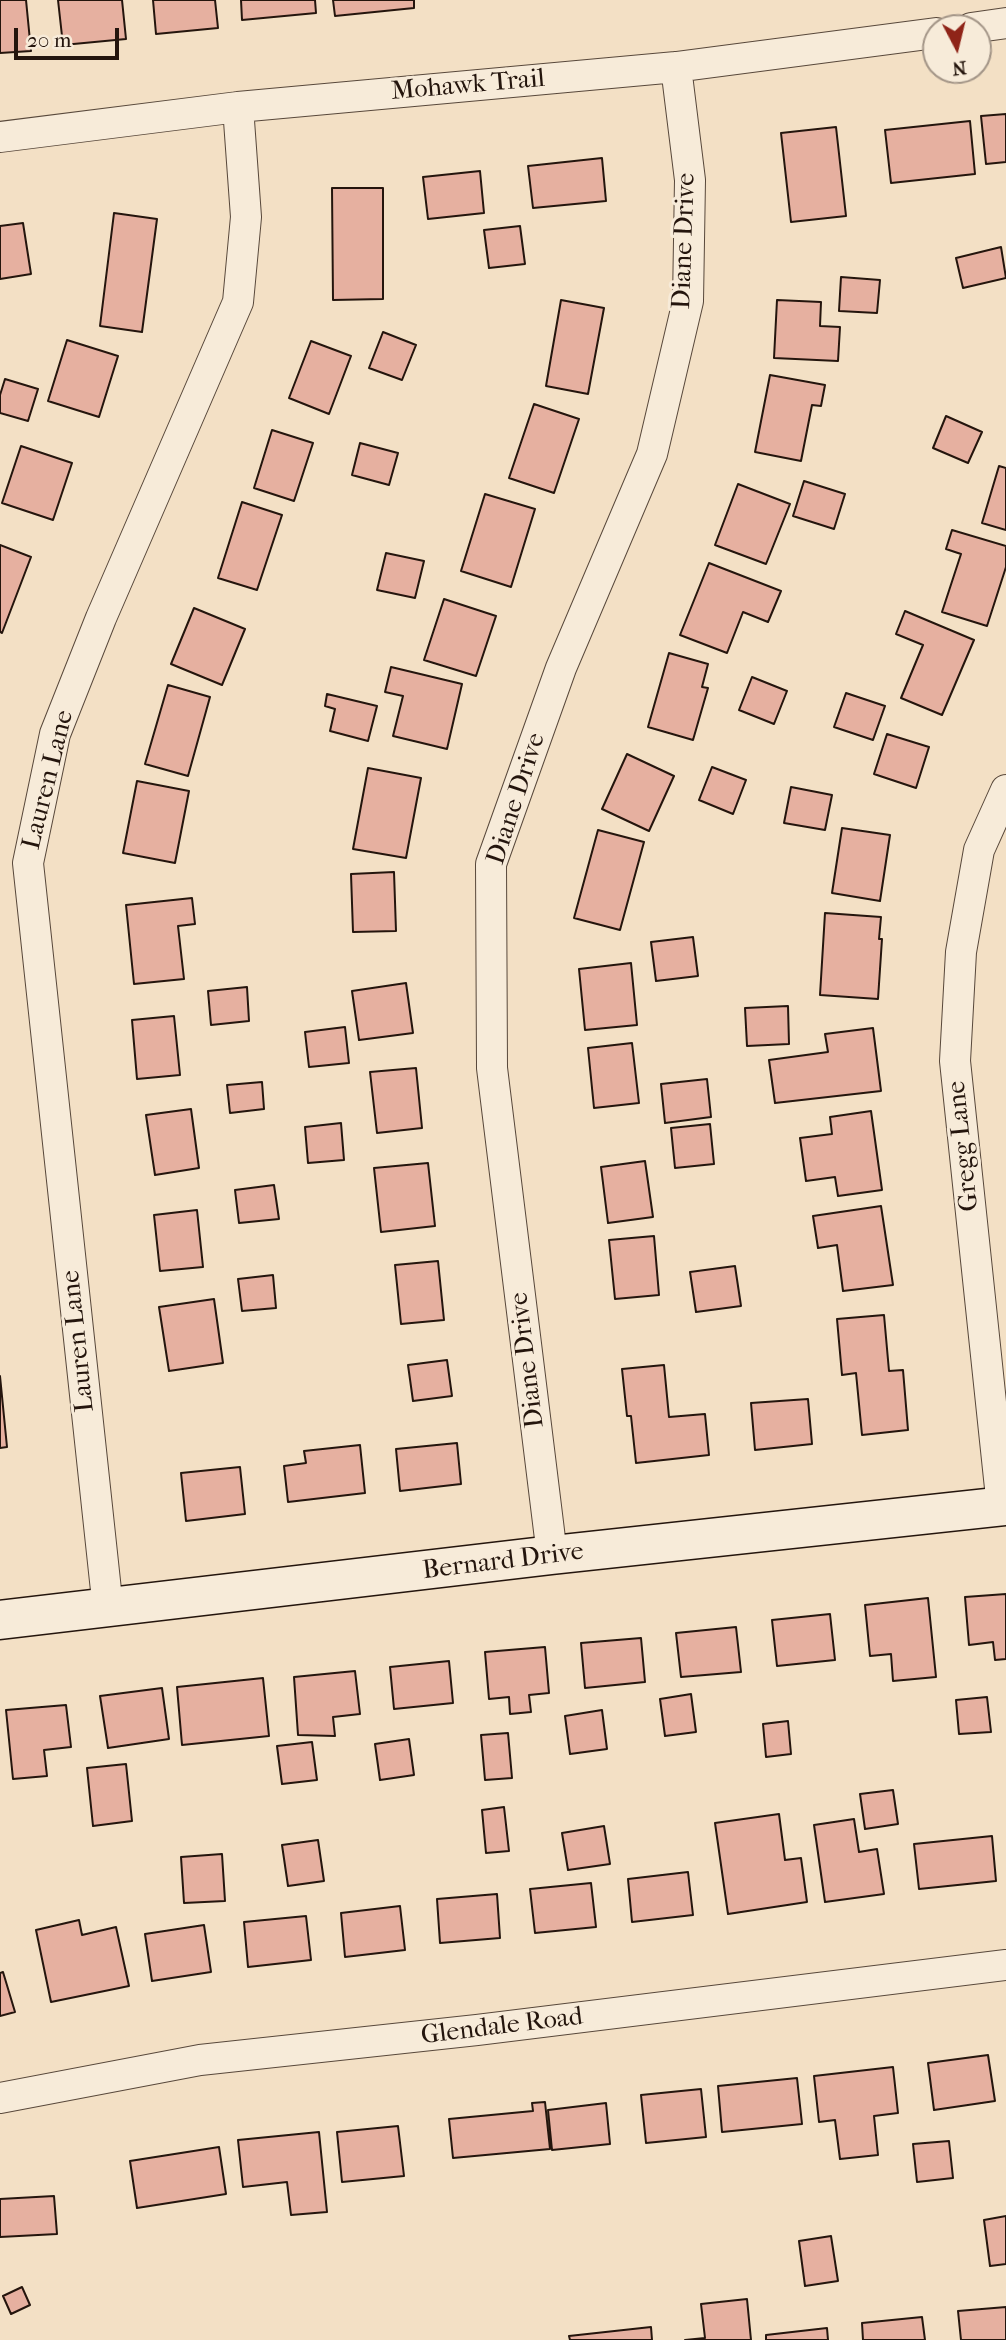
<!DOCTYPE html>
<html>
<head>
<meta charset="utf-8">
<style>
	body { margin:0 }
	#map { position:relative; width:1006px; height:2340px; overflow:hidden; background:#f3e0c5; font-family:"IM FELL French Canon",serif }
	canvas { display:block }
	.north { position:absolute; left:922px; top:14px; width:70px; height:70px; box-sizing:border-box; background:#f7ebd9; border:2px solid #a39587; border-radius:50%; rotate:173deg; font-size:19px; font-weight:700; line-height:28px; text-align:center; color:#24150d }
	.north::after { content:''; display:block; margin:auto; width:24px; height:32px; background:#8f2418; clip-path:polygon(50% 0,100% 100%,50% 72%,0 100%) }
	.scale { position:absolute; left:14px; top:28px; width:105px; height:32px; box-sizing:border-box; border:4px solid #24150d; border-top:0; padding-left:9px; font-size:21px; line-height:24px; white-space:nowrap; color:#24150d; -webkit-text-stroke:5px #f7ebd9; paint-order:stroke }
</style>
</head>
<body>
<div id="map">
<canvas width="1006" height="2340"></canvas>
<div class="north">N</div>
<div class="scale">20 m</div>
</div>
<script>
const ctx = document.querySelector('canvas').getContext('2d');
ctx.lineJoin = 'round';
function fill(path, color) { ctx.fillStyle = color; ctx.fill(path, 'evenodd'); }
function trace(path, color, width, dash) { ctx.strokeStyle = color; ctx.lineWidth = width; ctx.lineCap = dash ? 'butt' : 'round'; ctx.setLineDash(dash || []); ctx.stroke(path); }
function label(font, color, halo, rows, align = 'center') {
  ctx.font = font + ' "IM FELL French Canon",serif'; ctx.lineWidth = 6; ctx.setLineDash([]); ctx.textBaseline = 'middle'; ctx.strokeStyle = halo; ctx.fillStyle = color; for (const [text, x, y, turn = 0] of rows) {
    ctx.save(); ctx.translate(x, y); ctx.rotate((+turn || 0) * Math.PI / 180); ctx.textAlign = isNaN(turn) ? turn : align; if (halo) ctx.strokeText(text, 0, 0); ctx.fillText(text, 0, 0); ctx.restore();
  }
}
const building = new Path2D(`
	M0,0h26l5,51 -31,2z
	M58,0h64l4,39 -63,6z
	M153,0h62l3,28 -62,6z
	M241,0h74l1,13 -74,7z
	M333,0h81v8l-79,8z
	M1006,114v48l-20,2 -5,-48z
	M970,121l5,53 -84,9 -6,-53z
	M836,127l10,89 -55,6 -10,-89z
	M602,158l4,43 -73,7 -5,-42z
	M480,171l4,42 -56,6 -5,-42z
	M332,188h51v111l-50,1z
	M114,213l43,6 -15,113 -42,-6z
	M23,223l8,51 -31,5v-53z
	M520,226l5,38 -36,4 -5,-38z
	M1001,247l5,31 -43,10 -7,-30z
	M841,277l39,3 -3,33 -38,-2z
	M561,300l43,8 -16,86 -42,-8z
	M777,300l44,2 -1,24 20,1 -2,34 -64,-3z
	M383,332l33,13 -14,35 -33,-12z
	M67,340l51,16 -19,61 -51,-16z
	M311,341l40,15 -22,58 -40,-16z
	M770,375l55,10 -4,21 -9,-1 -11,56 -46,-9z
	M5,379l33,10 -10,32 -28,-8v-18z
	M534,404l45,15 -25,74 -45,-15z
	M946,416l36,16 -14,31 -35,-15z
	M272,430l41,13 -19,58 -40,-13z
	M360,443l38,10 -9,32 -37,-10z
	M21,446l51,17 -19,57 -51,-17z
	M999,466l7,2v62l-24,-7z
	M804,481l41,13 -11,35 -41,-13z
	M738,484l52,20 -24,60 -51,-19z
	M485,494l50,15 -24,78 -50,-16z
	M242,502l40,13 -25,75 -39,-12z
	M952,530l54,16v21l-19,59 -45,-14 19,-58 -15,-5z
	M0,545l31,12 -29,76 -2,-1z
	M386,553l38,8 -9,37 -38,-8z
	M709,563l72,28 -13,31 -25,-10 -16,41 -47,-18z
	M444,599l52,17 -20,60 -52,-16z
	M194,608l51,21 -23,56 -51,-21z
	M905,611l69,29 -32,75 -41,-17 22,-53 -27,-11z
	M669,653l39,11 -6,23 6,1 -15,52 -45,-13z
	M391,667l71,17 -15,65 -54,-13 10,-40 -18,-4z
	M752,677l35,14 -13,33 -35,-14z
	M168,685l42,12 -22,79 -43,-12z
	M846,693l39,13 -12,34 -39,-13z
	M327,694l50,12 -9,35 -38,-10 5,-22 -10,-3z
	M887,734l42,13 -13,41 -42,-14z
	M627,754l47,22 -25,55 -47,-22z
	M712,767l34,13 -13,34 -34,-14z
	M368,768l53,10 -15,80 -53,-9z
	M137,781l52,10 -14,72 -52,-10z
	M791,787l41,8 -7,35 -41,-7z
	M842,828l48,7 -10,66 -48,-8z
	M598,830l46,12 -24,88 -46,-12z
	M394,872l2,59 -43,1 -2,-58z
	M192,898l3,26 -17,2 6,53 -50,5 -8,-79z
	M825,913l56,4 -2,22h3l-4,60 -58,-4z
	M693,937l5,39 -42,5 -5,-39z
	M631,963l6,62 -52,5 -6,-61z
	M406,983l7,50 -54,7 -7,-49z
	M247,987l2,34 -38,4 -3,-34z
	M788,1006l1,38 -42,2 -2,-38z
	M174,1016l6,59 -43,4 -5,-59z
	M345,1027l4,36 -40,4 -4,-35z
	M873,1028l8,63 -106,12 -6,-43 59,-8 -3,-18z
	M632,1043l7,60 -45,5 -6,-60z
	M416,1068l6,60 -45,5 -7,-61z
	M707,1079l4,38 -46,6 -4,-39z
	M262,1082l2,27 -34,4 -3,-28z
	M191,1109l8,59 -44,7 -9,-60z
	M871,1111l11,79 -44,6 -3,-19 -29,4 -6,-43 32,-4 -2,-17z
	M341,1123l3,37 -36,3 -3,-36z
	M710,1124l4,40 -39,4 -4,-40z
	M645,1161l8,56 -45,6 -7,-56z
	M428,1163l7,63 -54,6 -7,-64z
	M274,1185l5,34 -40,4 -4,-33z
	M881,1206l12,79 -50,6 -6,-46 -19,3 -5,-32z
	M197,1210l6,57 -43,4 -6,-56z
	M654,1236l5,59 -44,4 -6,-59z
	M438,1261l6,59 -43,4 -6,-59z
	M735,1266l6,40 -45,6 -6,-40z
	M273,1275l3,33 -34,3 -4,-32z
	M214,1299l9,64 -54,8 -10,-64z
	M884,1315l5,56 14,-1 5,60 -46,5 -6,-62 -14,2 -5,-56z
	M447,1360l5,36 -39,5 -5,-36z
	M664,1365l5,52 36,-3 4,41 -73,8 -5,-47h-4l-5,-47z
	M0,1376l7,71 -7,1z
	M808,1399l4,45 -57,6 -4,-47z
	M457,1443l4,41 -61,7 -4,-42z
	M360,1445l5,48 -77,9 -4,-36 22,-3 -2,-12z
	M240,1467l5,47 -59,7 -5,-48z
	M1006,1594v65l-11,1 -2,-18 -24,3 -4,-48z
	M928,1598l8,79 -43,4 -2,-27 -21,2 -5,-51z
	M830,1614l5,46 -58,6 -5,-46z
	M736,1627l5,45 -60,5 -5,-44z
	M641,1638l4,44 -60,6 -4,-45z
	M545,1647l4,46 -20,2 2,17 -21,2 -1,-17 -20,2 -4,-47z
	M449,1661l4,42 -59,6 -4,-42z
	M355,1671l5,43 -27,3 2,19 -37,-1 -4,-58z
	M263,1678l6,58 -87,9 -5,-58z
	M162,1688l7,51 -61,9 -8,-52z
	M691,1694l5,38 -31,4 -5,-37z
	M987,1697l4,35 -32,2 -3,-34z
	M66,1705l5,42 -27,3 3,26 -34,3 -7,-69z
	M602,1710l5,39 -37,5 -5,-38z
	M788,1721l3,33 -25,3 -3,-33z
	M508,1733l4,45 -27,2 -4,-45z
	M409,1739l5,36 -34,5 -5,-36z
	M312,1742l5,38 -35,4 -5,-38z
	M126,1764l6,57 -39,5 -6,-58z
	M893,1790l5,34 -33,5 -5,-35z
	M504,1807l5,44 -23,2 -4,-43z
	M779,1814l6,46 16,-2 6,44 -79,12 -13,-91z
	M854,1819l5,33 18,-3 7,45 -59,8 -11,-77z
	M604,1826l6,38 -42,6 -6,-37z
	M992,1836l4,45 -77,8 -5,-45z
	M318,1840l6,41 -36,5 -6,-41z
	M222,1854l3,47 -41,2 -3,-46z
	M688,1872l5,43 -61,7 -4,-43z
	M591,1883l5,44 -61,6 -5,-44z
	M497,1894l3,44 -60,5 -3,-44z
	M400,1906l5,44 -60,7 -4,-44z
	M306,1916l5,44 -63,7 -4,-45z
	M79,1920l3,15 34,-8 13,59 -78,16 -15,-72z
	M204,1925l7,47 -59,9 -7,-47z
	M3,1972l12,40 -15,4v-43z
	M988,2055l7,46 -61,9 -6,-47z
	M893,2067l5,46 -24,3 4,39 -38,4 -5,-39 -16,2 -5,-46z
	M797,2078l5,46 -80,8 -4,-46z
	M701,2089l5,48 -60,6 -5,-48z
	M545,2102l5,47 -97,9 -4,-39 84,-8 -1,-8z
	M606,2103l4,41 -58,6 -4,-40z
	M398,2126l6,50 -62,6 -5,-50z
	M319,2132l8,80 -36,3 -4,-33 -44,5 -5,-47z
	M949,2141l4,37 -36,4 -4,-38z
	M219,2147l7,47 -89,14 -7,-47z
	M54,2196l3,38 -57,3v-38z
	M1006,2216v48l-16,2 -6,-46z
	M831,2236l7,45 -33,5 -6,-45z
	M22,2287l8,18 -19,9 -8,-18z
	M747,2299l4,41h-66l20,-2 -4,-34z
	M1006,2307v33h-45l-3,-29z
	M922,2317l3,23h-62l-1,-17z
	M651,2327l1,13h-82l-1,-4z
	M827,2328l1,12h-62v-5z`);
fill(building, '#e6b0a0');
trace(building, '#24150d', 2);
const street = new Path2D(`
	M971,28l35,-5
	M0,137l238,-30 438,-40 260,-34
	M1002,1507l-47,-446 6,-109 18,-102 27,-60
	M552,1555l-60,-487 -1,-204 70,-196 91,-214 36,-153 2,-121 -14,-113
	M108,1609l-80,-746 27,-129 46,-116 137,-316 8,-85 -8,-110
	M0,2098l200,-38 277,-30 529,-65`);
const secondary = new Path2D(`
	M0,1620l552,-65 454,-49`);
trace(street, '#58483b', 32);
trace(secondary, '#24150d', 41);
trace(street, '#f7ebd9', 30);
trace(secondary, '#f7ebd9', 38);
label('26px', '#24150d', '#f7ebd9', [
	["Mohawk Trail",468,86,-5],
	["Diane Drive",685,241,-88],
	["Lauren Lane",49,780,-76],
	["Diane Drive",517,799,-72],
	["Gregg Lane",964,1146,-96],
	["Lauren Lane",79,1341,-96],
	["Diane Drive",528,1360,-97],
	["Bernard Drive",503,1562,-7],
	["Glendale Road",502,2027,-7]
]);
</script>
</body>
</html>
